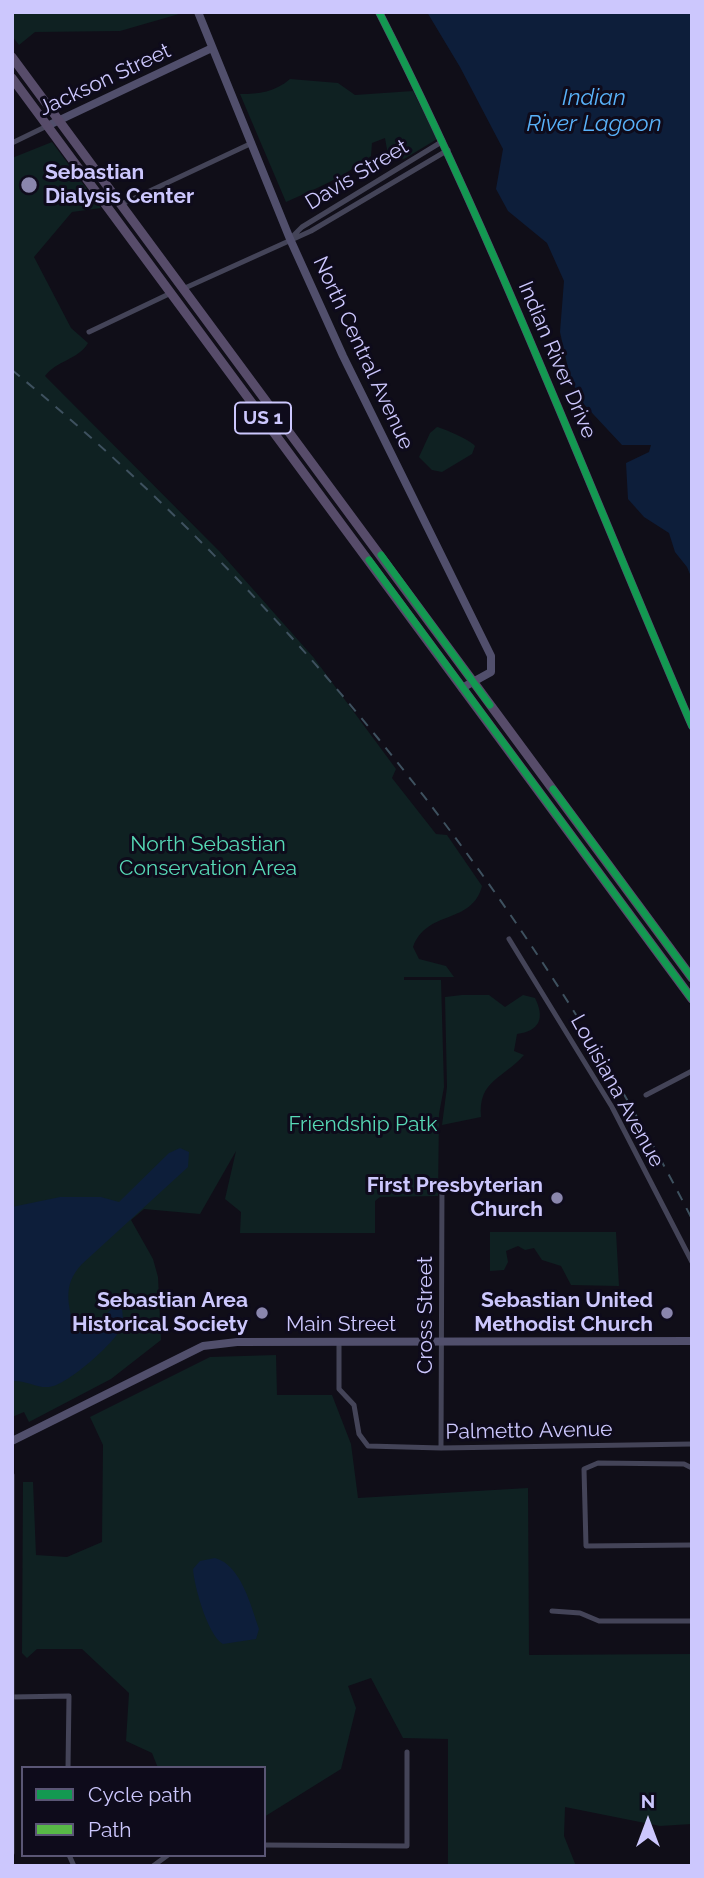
<!DOCTYPE html>
<html>
<head>
<meta charset="utf-8">
<style>
	body { margin:0 }
	#map { position:relative; width:704px; height:1878px; overflow:hidden; background:#100e18; font-family:Raleway,sans-serif }
	canvas { display:block }
	.frame { position:absolute; inset:0; border:14px solid #ccc7fd; pointer-events:none }
	.legend { position:absolute; left:21px; top:1766px; width:245px; height:91px; box-sizing:border-box; background:#0e0b1b; border:2px solid #5a5675; margin:0; padding:9px 12px; list-style:none; font-size:21px; color:#ccc7fd }
	.legend li { display:flex; align-items:center; gap:14px; height:35px }
	.legend b { width:35px; border:2px solid #5a5675 }
	.north { position:absolute; left:613px; top:1787px; width:70px; height:70px; -webkit-text-stroke:5px #0e0b1b; paint-order:stroke; rotate:0deg; font-size:19px; font-weight:700; line-height:28px; text-align:center; color:#ccc7fd }
	.north::after { content:''; display:block; margin:auto; width:24px; height:32px; background:#ccc7fd; clip-path:polygon(50% 0,100% 100%,50% 72%,0 100%) }
</style>
</head>
<body>
<div id="map">
<canvas width="704" height="1878"></canvas>
<div class="frame"></div>
<ul class="legend">
<li><b style="height:9px;background:#139951"></b>Cycle path</li>
<li><b style="height:9px;background:#58b947"></b>Path</li>
</ul>
<div class="north">N</div>
</div>
<script>
const ctx = document.querySelector('canvas').getContext('2d');
ctx.lineJoin = 'round';
function fill(path, color) { ctx.fillStyle = color; ctx.fill(path, 'evenodd'); }
function trace(path, color, width, dash) { ctx.strokeStyle = color; ctx.lineWidth = width; ctx.lineCap = dash ? 'butt' : 'round'; ctx.setLineDash(dash || []); ctx.stroke(path); }
function label(font, color, halo, rows, align = 'center') {
  ctx.font = font + ' Raleway,sans-serif'; ctx.lineWidth = 6; ctx.setLineDash([]); ctx.textBaseline = 'middle'; ctx.strokeStyle = halo; ctx.fillStyle = color; for (const [text, x, y, turn = 0] of rows) {
    ctx.save(); ctx.translate(x, y); ctx.rotate((+turn || 0) * Math.PI / 180); ctx.textAlign = isNaN(turn) ? turn : align; if (halo) ctx.strokeText(text, 0, 0); ctx.fillText(text, 0, 0); ctx.restore();
  }
}
fill(new Path2D(`
	M12,12h174l-66,19 -85,1 -16,13 -7,-9z
	M290,79l48,4 17,12 58,-4 24,48 -33,20 -16,-4 -3,-17 -13,5 -1,13c-26,20 -55,33 -85,46l-46,-108c19,0 35,-2 50,-15z
	M52,142l49,66 -29,4 -38,45 37,71 17,15c-10,17 -31,17 -43,33l175,176 94,106 82,111 -4,9 44,56 11,1 35,51c-10,39 -55,23 -69,61l6,12 27,7 8,11h-50v3h37l3,107 -5,27 -1,82 -58,1 -5,4v32h-135l1,-21 -16,-13 11,-48 -36,63 -56,-5 -13,11 22,39 5,18 3,63 -50,39 -82,43 -5,-10 -12,5v-1259z
	M437,427c6,1 35,14 38,19l-3,8 -30,18 -10,-2 -13,-13 11,-24z
	M462,995h27l16,12 18,-12 12,3c10,20 5,33 -18,36l-3,17 10,4c-21,24 -46,25 -43,62l-39,8 5,-38 -2,-90z
	M490,1232h126l3,54 -48,-1 -10,-19 -19,-6 -8,-12 -9,2 -7,-4 -12,5 2,11 -4,8 -14,1z
	M276,1355l1,40h55l19,49 7,54 170,-10 1,167 163,-1v170l-32,2 -95,-19 -1,29 12,30h-128v-127l-45,-1 -32,-60 -23,8 8,22 -15,61 -77,48v-49h-106l-6,-15 -26,-12 3,-48 -47,-44h-45l-10,9 -5,-5 1,-171h10l3,73 31,2 35,-15 1,-97 -13,-28 120,-60z`), '#0f2122');
fill(new Path2D(`
	M427,12h265v567l-5,-12 -12,-15 -6,-19 -25,-16 -16,-18 -2,-36 23,-11 2,-7h-29l-42,-45 -11,-27 -9,-41 4,-51 -17,-38 -39,-32 -12,-22 7,-40 -43,-82z
	M180,1148l9,4 -1,15 -106,97c-21,22 -13,42 -7,68h11l28,-25 8,2c1,8 2,14 -2,21 -8,15 -54,56 -71,57 -13,1 -23,-7 -37,-6v-174l48,-10h41l18,5 50,-49z
	M215,1558c26,7 36,48 44,71l-3,10 -33,5c-15,-8 -29,-58 -30,-75l7,-8z`), '#0d1e3a');
trace(new Path2D(`
	M12,143l35,-17
	M122,204l130,-61
	M292,237l10,-10 141,-86
	M185,288l126,-57 137,-81
	M89,332l82,-39
	M509,939l103,168 80,155
	M646,1095l46,-24
	M339,1342v47l15,16 5,29 9,12 73,2 251,-4
	M441,1448l1,-266
	M692,1468l-8,-4 -86,-1 -14,6 2,77 106,-1
	M12,1475v378
	M552,1611l28,2 19,8h93
	M12,1697l57,-1 -1,72
	M264,1845l143,1v-94
	M69,1855l5,11
	M153,1866l15,-11`), '#444458', 5);
trace(new Path2D(`
	M198,12l92,227 53,117 148,300v16l-29,16
	M379,12c118,232 210,475 313,714
	M47,126l165,-78
	M12,1441l191,-95 34,-4 455,-1`), '#514f6c', 8);
trace(new Path2D(`
	M12,57l680,921
	M12,78l680,921`), '#574c6a', 9);
trace(new Path2D(`
	M12,370c282,232 514,525 680,849`), '#3e515f', 2, [10, 9]);
trace(new Path2D(`
	M12,1805h1`), '#58b947', 5, [10, 5]);
trace(new Path2D(`
	M379,12c118,232 210,475 313,714
	M381,555l109,150
	M369,560l323,439
	M553,789l139,189`), '#139951', 7);
for (const [x, y, r, color] of [
	[29,185,9,"#8a86ad"],
	[557,1198,7,"#8a86ad"],
	[262,1313,7,"#8a86ad"],
	[667,1313,7,"#8a86ad"]
]) { const dot = new Path2D(); dot.arc(x, y, r, 0, 2 * Math.PI); ctx.fillStyle = color; ctx.fill(dot); trace(dot, '#0e0b1b', 2.5); }
for (const [x, y, w] of [
	[263,418,56]
]) { const box = new Path2D(); box.roundRect(x - w / 2, y - 15.5, w, 31, 5); ctx.fillStyle = '#0e0b1b'; ctx.fill(box); trace(box, '#ccc7fd', 2); }
label('bold 19px', '#ccc7fd', null, [
	["US 1",263,418]
]);
label('21px', '#ccc7fd', '#0e0b1b', [
	["Jackson Street",105,80,-25],
	["Davis Street",357,175,-31],
	["North Central Avenue",363,353,65],
	["Indian River Drive",557,360,67],
	["Louisiana Avenue",617,1091,61],
	["Cross Street",426,1315,-90],
	["Main Street",341,1325],
	["Palmetto Avenue",529,1431,-1]
]);
label('bold 21px', '#ccc7fd', '#0e0b1b', [
	["Sebastian",45,173,"left"],
	["Dialysis Center",45,197,"left"],
	["First Presbyterian",543,1186],
	["Church",543,1210],
	["Sebastian Area",248,1301],
	["Historical Society",248,1325],
	["Sebastian United",653,1301],
	["Methodist Church",653,1325]
], 'right');
label('21px', '#57d9b6', '#0e0b1b', [
	["North Sebastian",208,845],
	["Conservation Area",208,869],
	["Friendship Patk",363,1125]
]);
label('italic 23px', '#59b2f9', '#0e0b1b', [
	["Indian",594,98],
	["River Lagoon",594,124]
]);
</script>
</body>
</html>
